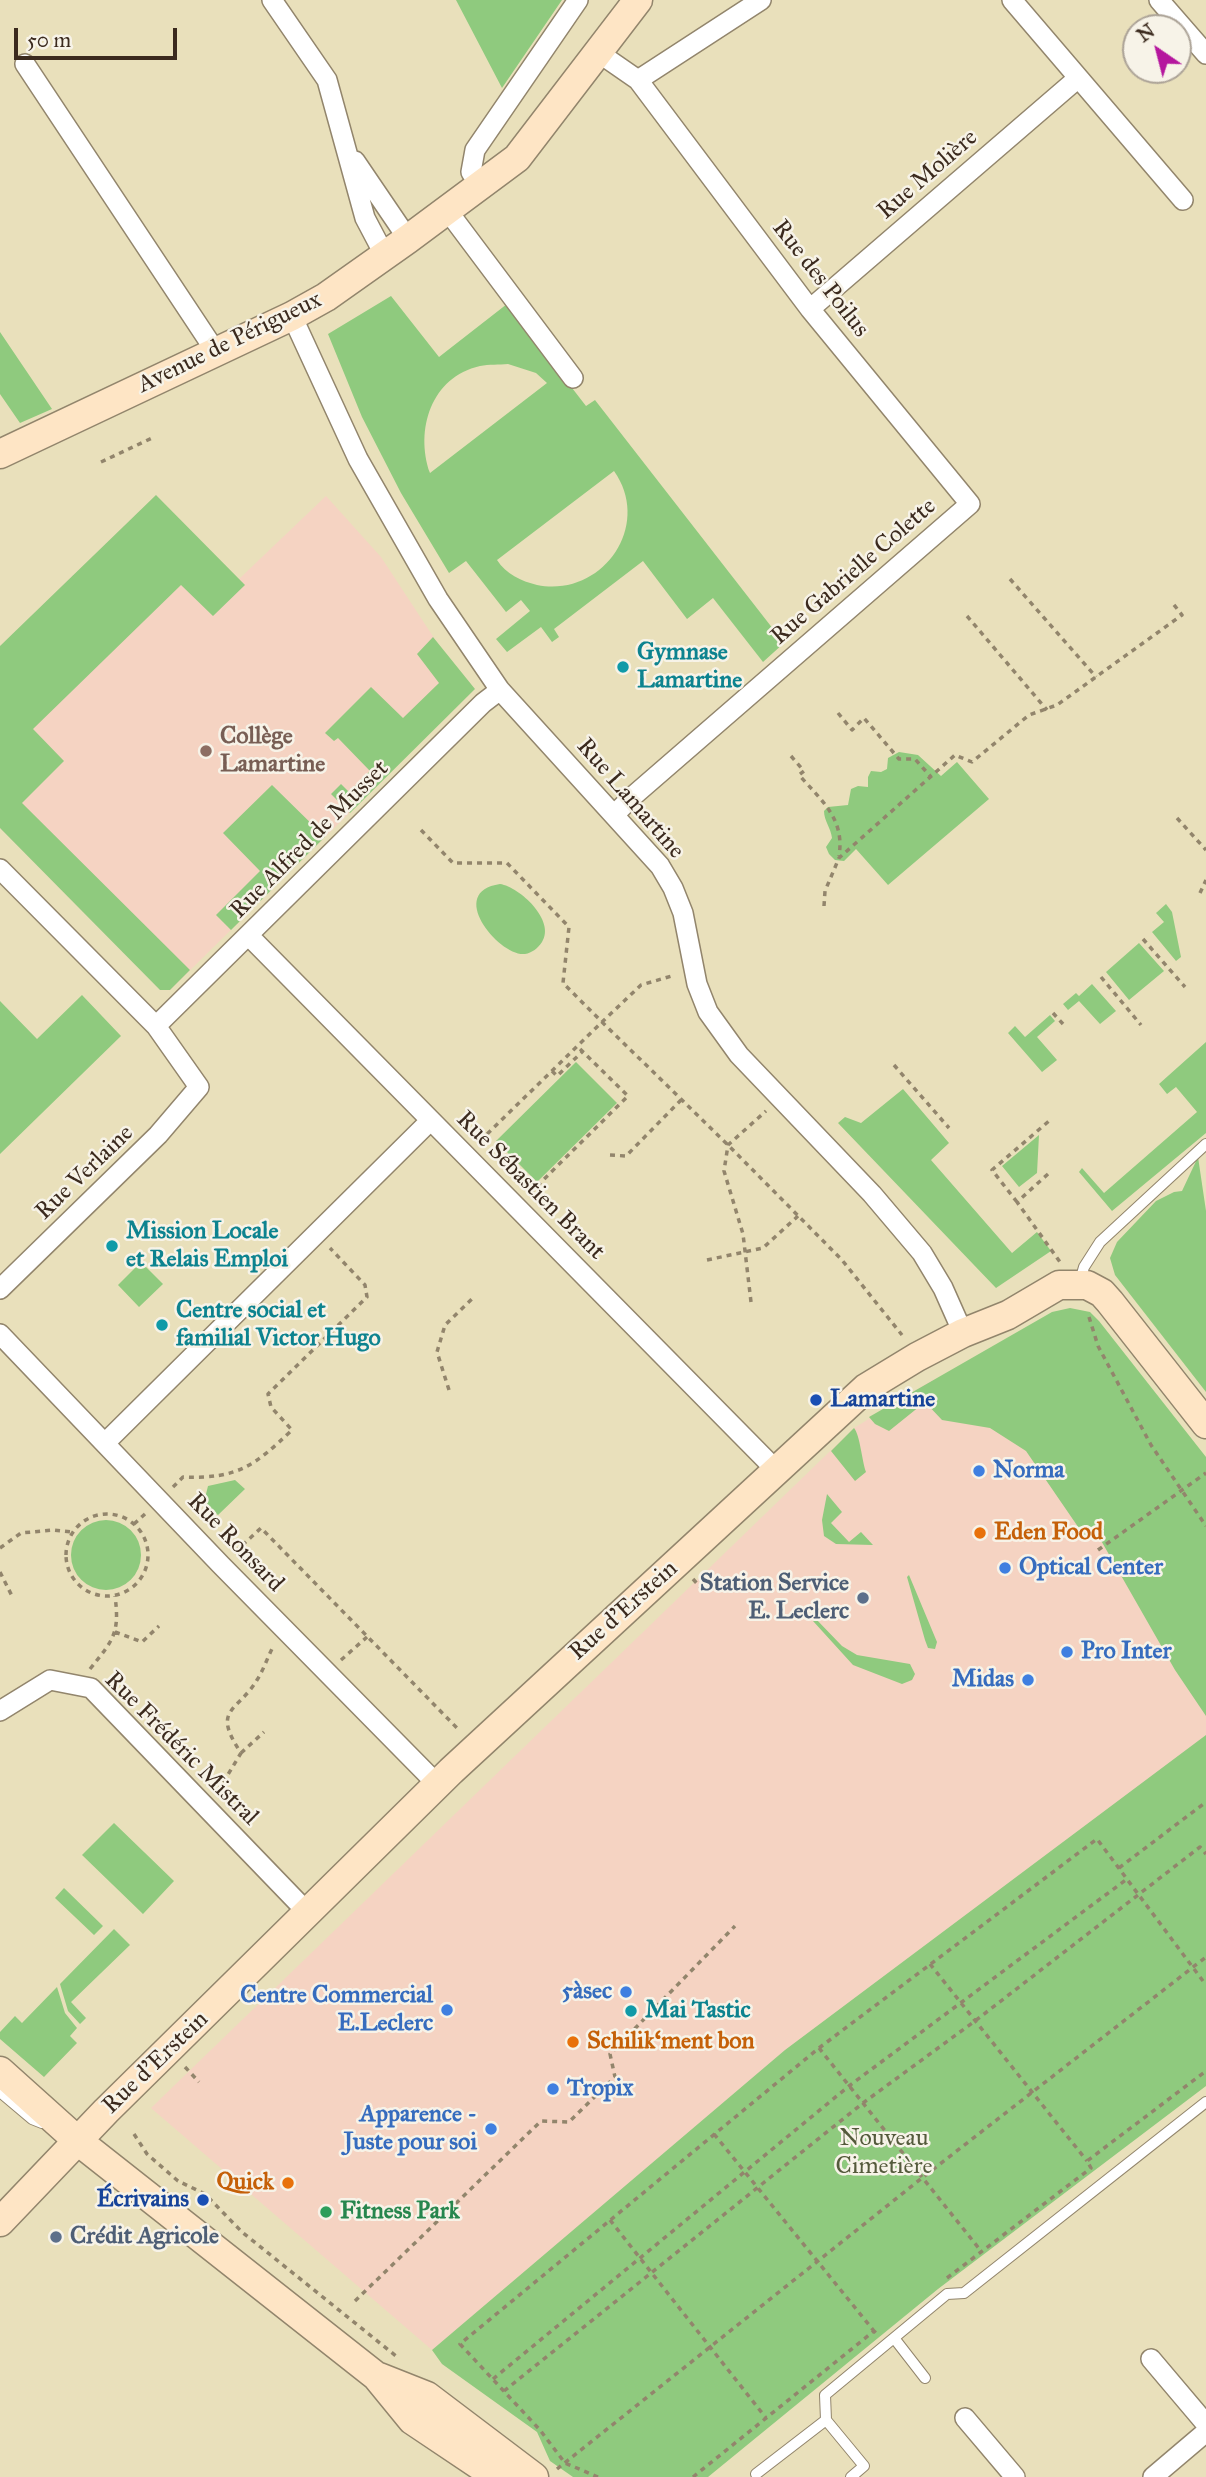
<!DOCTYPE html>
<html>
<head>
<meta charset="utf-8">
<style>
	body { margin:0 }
	#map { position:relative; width:1206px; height:2477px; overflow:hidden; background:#e9e0bb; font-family:"IM FELL Great Primer",serif }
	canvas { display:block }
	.north { position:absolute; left:1122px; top:14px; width:70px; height:70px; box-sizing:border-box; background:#f7f3e8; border:2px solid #aca397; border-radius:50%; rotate:325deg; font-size:19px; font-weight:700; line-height:28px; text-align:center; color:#3b2a1e }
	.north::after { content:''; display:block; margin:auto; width:24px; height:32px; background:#b5179e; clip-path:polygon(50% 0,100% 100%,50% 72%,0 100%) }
	.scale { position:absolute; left:14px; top:28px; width:163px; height:32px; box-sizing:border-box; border:4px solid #3b2a1e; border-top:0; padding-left:9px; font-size:21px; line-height:24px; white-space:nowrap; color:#3b2a1e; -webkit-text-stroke:5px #f7f3e8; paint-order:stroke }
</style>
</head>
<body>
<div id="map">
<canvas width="1206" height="2477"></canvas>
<div class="north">N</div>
<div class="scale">50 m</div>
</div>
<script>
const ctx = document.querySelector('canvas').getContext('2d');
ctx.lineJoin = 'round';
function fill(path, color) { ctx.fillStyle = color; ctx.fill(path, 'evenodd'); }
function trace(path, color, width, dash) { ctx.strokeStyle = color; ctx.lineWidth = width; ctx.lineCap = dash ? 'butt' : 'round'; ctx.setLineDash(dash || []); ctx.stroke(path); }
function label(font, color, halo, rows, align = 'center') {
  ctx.font = font + ' "IM FELL Great Primer",serif'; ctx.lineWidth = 5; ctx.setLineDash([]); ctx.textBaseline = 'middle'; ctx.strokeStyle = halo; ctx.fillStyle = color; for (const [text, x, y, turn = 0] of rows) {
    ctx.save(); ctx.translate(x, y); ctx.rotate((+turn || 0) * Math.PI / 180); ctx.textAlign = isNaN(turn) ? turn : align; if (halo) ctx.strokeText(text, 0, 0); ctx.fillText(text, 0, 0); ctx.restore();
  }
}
fill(new Path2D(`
	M156,495l83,84 87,-83 55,61 57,87 37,45 -305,301h-10l-160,-162v-182z
	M934,1379l98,63 42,53 132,212v28l-774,615 -281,-242 703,-680z`), '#f5d3c2');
fill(new Path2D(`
	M456,0h106l-60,88z
	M391,296l48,61 68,-53 79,102 9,-6 189,243 -21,19 -50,-64 -26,21 -44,-58 -89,68 5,8 -7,5 -11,-15 -34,25 -11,-13 34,-28 -9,-11 -15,12 -40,-51 -17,12 -48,-80 -39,-76 -34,-83zM508,364l28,9 11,10 -117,90c-15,-43 1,-96 50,-107 9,-2 19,-1 28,-2zM614,471c39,55 -12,127 -77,114 -16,-4 -31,-11 -40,-25z
	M0,332l52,77 -32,14 -20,-29z
	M156,495l89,90 -32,31 -32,-31 -148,144 31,32 -42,42 168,167 -20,20h-10l-160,-162v-182z
	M433,637l42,52 -125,124 -19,-19 10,-10 8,8 21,-21 -32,-33 -4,3 -9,-8 46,-46 32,31 36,-35 -22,-29z
	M899,752l19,3 23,21 16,-14 32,37 -101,86 -32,-36 -12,12 -9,-1 -6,-6 -3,-7 6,-9c-1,-10 -8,-17 -8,-27l4,-4 20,-2 3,-16 7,-3 10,1v-10l3,-6 10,1 6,-3 1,-11z
	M272,785l53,52 -94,93 -15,-15 44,-44 -37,-38z
	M500,884c20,3 56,37 42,58 -4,6 -10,11 -17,12 -25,3 -80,-62 -25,-70z
	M1166,904l6,8 9,45 -5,4 -24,-29 12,-10 -8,-9z
	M1139,943l25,28 -35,29 -23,-28z
	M1092,984l24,27 -16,13 -21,-23 -11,9 -5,-6 13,-11 3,3z
	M82,995l39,41 -121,118v-153l37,38z
	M1050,1015l5,6 -18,16 20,23 -15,12 -34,-39 7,-7 10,11z
	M1206,1042v91l-94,78 -33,-39 3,-4 22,25 93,-81 -21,-25 -9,7 -8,-10z
	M576,1062l41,41 -80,79 -41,-41z
	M903,1089l46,54 -18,17 81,93 25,-21 14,19 -55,37 -158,-165 7,-6 16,6z
	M1039,1135l-2,38 -18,14 -17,-21z
	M1198,1157l8,54v181l-91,-117 -5,-17 7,-16 39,-41 18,-9 8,-1z
	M141,1262l22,22 -24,23 -21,-22z
	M1070,1308l20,4 9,9 107,136v259l-31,-46 -80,-140 -10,7 -59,-86 -36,-23 -48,-8 -17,-18 -36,29 -14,-7 -6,-7 183,-105z
	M854,1428c6,7 8,33 12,44l-11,9 -24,-30z
	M235,1480l10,9 -27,26 -14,-13 4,-16z
	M827,1494l15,18 -11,11 18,19 12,-10 12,13 -37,-1 -12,-8 -2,-16z
	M71 1555a35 35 0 1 1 70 0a35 35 0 1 1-70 0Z
	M909,1575l28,67 -2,7 -7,-1 -3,-8 -18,-63z
	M815,1618l27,28 15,9 53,9 5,10 -3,6 -10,4 -49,-19 -40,-44z
	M1206,1735v351l-268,203 -230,188h-135l-23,-16 -13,-29 -95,-68 -10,-14 353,-300z
	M114,1823l60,58 -31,33 -61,-59z
	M64,1888l39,38 -9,9 -39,-37z
	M114,1929l16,16 -59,57 15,16 -6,6 -12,-13 -8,-27z
	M57,1987l8,26 12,15 -7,8 7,7 -33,34 -44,-38v-7l15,-16 7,7z`), '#8fca7e');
const lane = new Path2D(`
	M1080,1281l4,-14 16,-25 106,-98
	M0,2092l32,27 10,4
	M894,2338l31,40
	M756,2474l70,-54
	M851,2477l13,-11 -38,-46 -1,-25 122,-101 17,-1 242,-191`);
const street = new Path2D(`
	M272,0l55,80 38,138 20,38
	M1012,0l171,200
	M1159,0l47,54
	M599,53l39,27 123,-80
	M25,64l191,288
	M355,161l53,78
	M480,186l-9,-14 4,-22 103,-150
	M447,210l126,168
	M810,309l267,-230
	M292,316l66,143 80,140 62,91 160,176 13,22 10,25 14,71 11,28 31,43 133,139 50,59 21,35 20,45
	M614,815l18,-18 338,-293 -160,-195 -172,-229
	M0,869l156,157 43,61 -41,48 -158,154
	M249,936l528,535
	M156,1026l327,-323 17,-13
	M0,1334l221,231 216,219
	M105,1443l325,-322
	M0,1711l50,-31 41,8 217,225
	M1151,2359l55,65
	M965,2418l50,59
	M1153,2477l53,-45`);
const secondary = new Path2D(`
	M0,454l292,-138 34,-19 82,-58 109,-81 121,-158
	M0,2071l78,70 298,235 36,44 85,57
	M0,2222l106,-111 345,-340 415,-383 51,-31 46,-24 45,-18 51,-30h28l15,8 8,9 96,122
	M379,2377l48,19 107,81`);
trace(lane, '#92856c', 12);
trace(street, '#92856c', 22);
trace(secondary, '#92856c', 31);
trace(new Path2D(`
	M101,462l51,-24
	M1010,579l86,98
	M967,616l80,94
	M838,713l14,17 12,-12 35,41h16l16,18
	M791,756l13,15 -5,4c23,26 46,44 40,81
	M1177,818l29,32
	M421,830l32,33h54l62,64 -6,56 39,39 39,-37 34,-10
	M1200,893l6,-13
	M824,906l1,-15 14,-33 116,-103 17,7 57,-47 28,-10 125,-90 -11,-14
	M1143,939l42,48
	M1101,977l40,48
	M1053,1013l10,11
	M894,1065l55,63
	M552,1071l5,5 26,-25
	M480,1141l122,-119 126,123 114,115 60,75
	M610,1155l16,1 55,-56
	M1048,1174l-31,28 43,60
	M530,1193l98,-97 -51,-50
	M1017,1202l-25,-32 57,-49
	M707,1260l56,-12 35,-32
	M751,1302l-8,-68 -19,-63 4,-26 38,-34
	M1089,1317l9,29 53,99 55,81
	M449,1390l-12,-38 8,-27 29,-28
	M173,1487l10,-10c55,2 71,-11 109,-47l-21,-23 -3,-13 99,-97 -2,-12 -35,-37
	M66 1555a41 41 0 1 1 82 0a41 41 0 1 1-82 0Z
	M134,1524l11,-10
	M0,1548l21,-15 32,-3 19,2
	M1098,1550l108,-77
	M235,1552l26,-24 197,201
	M0,1572l12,24
	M693,1579l8,9
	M115,1632l27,10 17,-16
	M341,1660l26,-23
	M90,1669c23,-29 30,-35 25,-73
	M241,1753l23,-21
	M218,1791l23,-38c-30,-45 -4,-40 16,-73 7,-11 11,-24 17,-35
	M1119,1868l87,-66
	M930,1964l157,197
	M819,2048l162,203
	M185,2067l14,15
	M134,2134l13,20 31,27 27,13 37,38 154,124
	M714,2134l160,197
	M610,2220l156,198
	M947,2278l144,-110 -4,-7 119,-90
	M355,2301l186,-180 28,1 46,-45 -5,-23 125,-128
	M493,2379l356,-293 278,-207
	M504,2391l359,-288 112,-82 225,-174 6,7
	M557,2469l365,-291 284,-221
	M598,2477l-33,-14 -25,-33 -80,-86 359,-296 278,-209 109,146
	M693,2477l181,-146 2,2`), '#92856c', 3.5, [5, 5]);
trace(lane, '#fff', 10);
trace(street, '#fff', 19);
trace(secondary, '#fee5c5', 28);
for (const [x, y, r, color] of [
	[623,667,7,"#0f9aa8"],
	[206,751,7,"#8d6e63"],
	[112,1246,7,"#0f9aa8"],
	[162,1325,7,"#0f9aa8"],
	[816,1400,7,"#1a4fb4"],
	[979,1471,7,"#3f7fe0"],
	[980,1533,7,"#e8710a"],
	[1005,1568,7,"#3f7fe0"],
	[863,1598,7,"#5c6f8a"],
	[1067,1652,7,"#3f7fe0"],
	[1028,1680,7,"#3f7fe0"],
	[626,1992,7,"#3f7fe0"],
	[447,2010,7,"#3f7fe0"],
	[631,2011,7,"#0f9aa8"],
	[573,2042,7,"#e8710a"],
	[553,2089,7,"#3f7fe0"],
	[491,2129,7,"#3f7fe0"],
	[288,2183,7,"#e8710a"],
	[203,2200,7,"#1a4fb4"],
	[326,2212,7,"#2e9e5b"],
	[56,2237,7,"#5c6f8a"]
]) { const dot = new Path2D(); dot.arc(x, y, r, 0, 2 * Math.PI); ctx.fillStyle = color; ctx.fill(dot); trace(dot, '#f7f3e8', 2.5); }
label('24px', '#3b2a1e', '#f7f3e8', [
	["Rue Molière",928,175,-41],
	["Rue des Poilus",820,279,52],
	["Avenue de Périgueux",230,343,-26],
	["Rue Gabrielle Colette",854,572,-41],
	["Rue Lamartine",630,799,49],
	["Rue Alfred de Musset",310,840,-45],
	["Rue Verlaine",85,1173,-44],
	["Rue Sébastien Brant",530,1186,45],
	["Rue Ronsard",235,1543,46],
	["Rue d'Erstein",624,1611,-42],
	["Rue Frédéric Mistral",181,1749,45],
	["Rue d'Erstein",156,2063,-44]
]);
label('bold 24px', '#0d838f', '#f7f3e8', [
	["Gymnase",637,653],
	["Lamartine",637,681],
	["Mission Locale",126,1232],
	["et Relais Emploi",126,1260],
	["Centre social et",176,1311],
	["familial Victor Hugo",176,1339],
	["Mai Tastic",645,2011]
], 'left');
label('bold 24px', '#785e54', '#f7f3e8', [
	["Collège",220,737],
	["Lamartine",220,765]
], 'left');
label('bold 24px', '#164399', '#f7f3e8', [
	["Lamartine",830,1400],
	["Écrivains",189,2200,"right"]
], 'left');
label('bold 24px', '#366cbe', '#f7f3e8', [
	["Norma",993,1471],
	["Optical Center",1019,1568],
	["Pro Inter",1081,1652],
	["Midas",1014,1680,"right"],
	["5àsec",612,1992,"right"],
	["Centre Commercial",433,1996,"right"],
	["E.Leclerc",433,2024,"right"],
	["Tropix",567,2089],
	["Apparence -",477,2115,"right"],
	["Juste pour soi",477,2143,"right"]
], 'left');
label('bold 24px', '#c56008', '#f7f3e8', [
	["Eden Food",994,1533],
	["Schilik‘ment bon",587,2042],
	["Quick",274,2183,"right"]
], 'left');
label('bold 24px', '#4e5e75', '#f7f3e8', [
	["Station Service",849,1584],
	["E. Leclerc",849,1612],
	["Crédit Agricole",70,2237,"left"]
], 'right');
label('24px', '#545a3b', '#f7f3e8', [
	["Nouveau",884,2139],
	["Cimetière",884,2167]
]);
label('bold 24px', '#27864d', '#f7f3e8', [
	["Fitness Park",340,2212]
], 'left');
</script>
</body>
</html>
